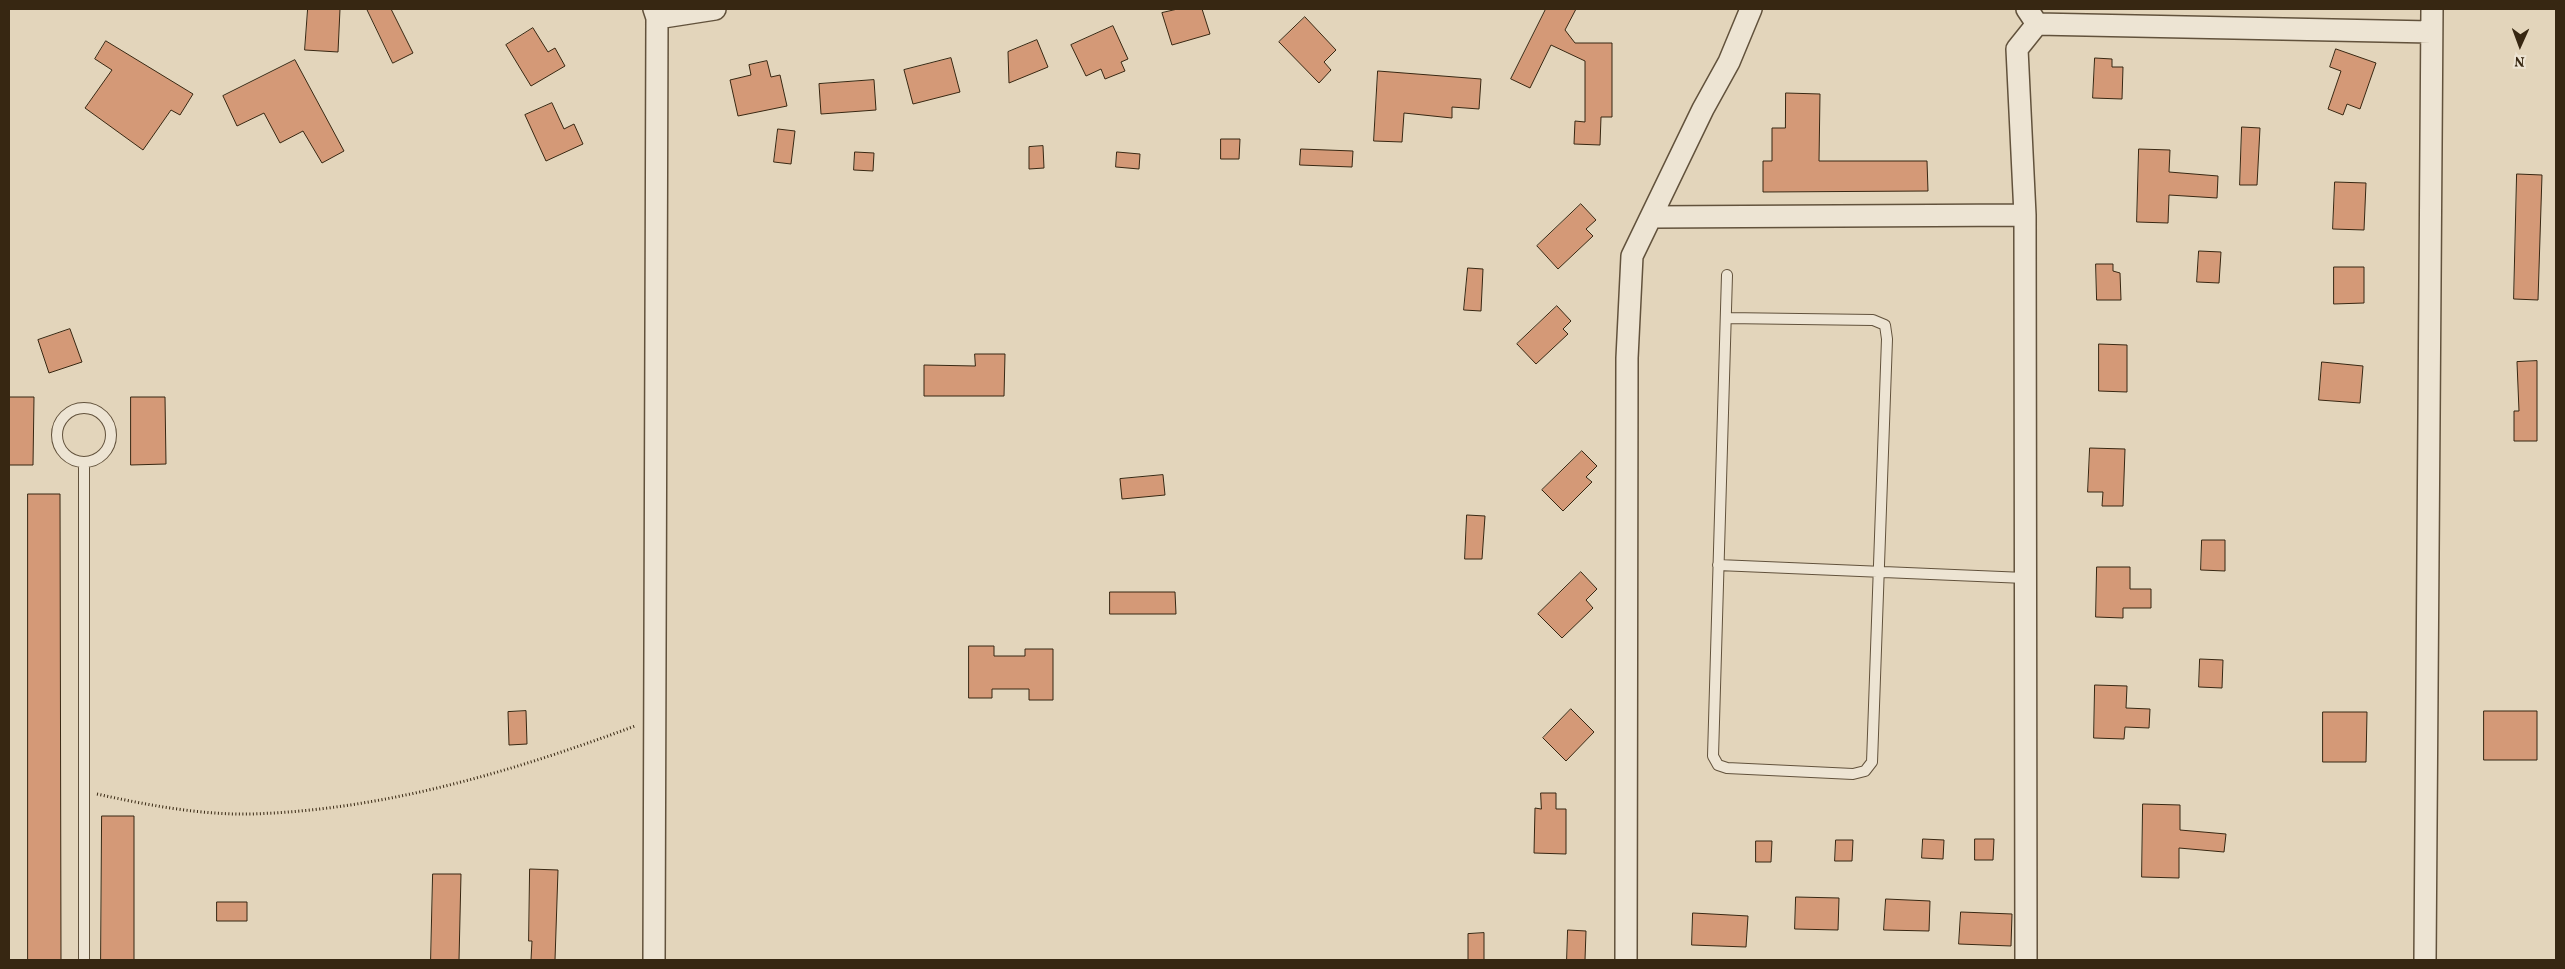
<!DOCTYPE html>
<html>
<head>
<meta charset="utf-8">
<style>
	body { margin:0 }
	#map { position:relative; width:2565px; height:969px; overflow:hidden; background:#e3d5bb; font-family:Vollkorn,serif }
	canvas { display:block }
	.frame { position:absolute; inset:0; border:10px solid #372712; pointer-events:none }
	.north { position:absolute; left:2495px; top:20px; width:50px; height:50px; -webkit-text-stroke:4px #ede4d3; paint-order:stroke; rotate:182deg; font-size:14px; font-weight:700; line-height:20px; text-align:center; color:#372712 }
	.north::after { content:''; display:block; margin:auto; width:18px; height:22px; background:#372712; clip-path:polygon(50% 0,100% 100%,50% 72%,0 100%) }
</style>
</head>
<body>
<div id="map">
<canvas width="2565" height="969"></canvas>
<div class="frame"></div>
<div class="north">N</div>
</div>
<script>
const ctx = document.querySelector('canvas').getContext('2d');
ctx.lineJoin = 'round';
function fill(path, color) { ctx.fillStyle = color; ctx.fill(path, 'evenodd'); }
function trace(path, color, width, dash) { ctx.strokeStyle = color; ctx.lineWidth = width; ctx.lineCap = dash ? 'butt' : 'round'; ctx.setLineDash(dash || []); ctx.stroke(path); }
const building = new Path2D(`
	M308,9h32l-2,43 -33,-2z
	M367,9h24l22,44 -20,10z
	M1178,9h24l8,25 -38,11 -10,-32z
	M1546,9h30l-11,21 10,13h37v74h-11l-1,28 -26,-1 1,-23 10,1v-61l-34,-16 -21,43 -19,-9z
	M1305,17l31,33 -12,12 7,8 -12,13 -40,-41z
	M1113,26l15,33 -7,3 4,9 -20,8 -4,-10 -15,7 -15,-31z
	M533,28l15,24 7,-4 10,18 -34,20 -25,-41z
	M1037,40l11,27 -39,16 -1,-31z
	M106,41l87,53 -13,21 -9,-5 -28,40 -58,-42 27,-38 -17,-11z
	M2336,49l40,14 -16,46 -13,-5 -4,11 -15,-6 13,-38 -11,-4z
	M951,58l9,34 -47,12 -9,-34z
	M2095,58l17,1v8h11l-1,32 -29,-1z
	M295,60l49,91 -22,12 -19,-32 -23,12 -16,-30 -27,13 -14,-30z
	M767,61l4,16 9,-2 7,31 -49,10 -8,-36 21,-5 -2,-10z
	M1378,71l103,8 -2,30 -27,-2v11l-48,-5 -2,29 -28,-1z
	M874,80l2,30 -55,4 -2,-30z
	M1786,93l34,1 -1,67h108l1,30 -165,1v-31h9v-33h13z
	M552,103l12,26 10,-5 9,20 -37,17 -21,-46z
	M2242,127l18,1 -3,57h-17z
	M778,129l17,2 -4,33 -17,-2z
	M1221,139h19l-1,20h-18z
	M1043,146l1,22 -15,1v-22z
	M1301,149l52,2 -1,16 -52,-2z
	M2139,149l31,1 -1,22 49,4 -1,22 -48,-3 -1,28 -31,-1z
	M855,152l19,1 -1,18 -19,-1z
	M1117,152l23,2 -1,15 -23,-2z
	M2517,174l25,1 -4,125 -24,-1z
	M2335,182l31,1 -2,47 -31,-1z
	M1581,204l15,16 -10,9 7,7 -35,33 -21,-23z
	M2199,251l22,1 -2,31 -22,-1z
	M2096,264h17v7l7,2 1,27h-24z
	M2334,267h30v36l-30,1z
	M1468,268l15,1 -2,42 -17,-1z
	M1557,306l14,15 -8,8 5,5 -32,30 -19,-20z
	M70,329l12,33 -33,11 -11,-33z
	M2099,344l28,1v47l-28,-1z
	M975,354h30l-1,42h-80v-31l51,1z
	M2537,361v80h-23v-30h5l-2,-49z
	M2322,362l41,4 -3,37 -41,-3z
	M9,397h25l-1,68h-24z
	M131,397h34l1,67 -35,1z
	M2090,448l35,1 -2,57h-21l1,-14h-15z
	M1582,451l15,15 -11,11 6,5 -29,29 -21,-21z
	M1163,475l2,20 -43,4 -2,-20z
	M28,494h32l1,466h-33z
	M1467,515l18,1 -3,43h-17z
	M2202,540h23v31l-24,-1z
	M2097,567h33v22h21v19h-28v10l-27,-1z
	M1581,572l16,17 -11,11 7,8 -31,30 -24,-24z
	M1110,592h65l1,22h-66z
	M969,646h25v10h31v-7h28v51h-24v-11h-37v9h-23z
	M2200,659l23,1 -1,28 -23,-1z
	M2095,685l32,1 -1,22 24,1 -1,19 -24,-1 -1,12 -30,-1z
	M1571,709l23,23 -28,29 -23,-23z
	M526,711l1,33 -18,1 -1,-33z
	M2484,711h53v49h-53z
	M2323,712h44l-1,50h-43z
	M1541,793h15v16h10v45l-32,-1 1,-45 6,1z
	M2143,804l37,1v25l46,4 -2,18 -45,-4v30l-37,-1z
	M102,816h32v144h-33z
	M1923,839l21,1 -1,19 -21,-1z
	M1975,839h19l-1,21h-18z
	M1836,840h17l-1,21h-17z
	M1756,841h16l-1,21h-15z
	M530,869l28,1 -3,90h-24l1,-19h-3z
	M433,874h28l-2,86h-28z
	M1796,897l43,1 -1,32 -43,-1z
	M1886,899l44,2 -1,30 -45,-1z
	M217,902h30v19h-30z
	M1961,912l51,2 -1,32 -52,-2z
	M1693,913l55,3 -2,31 -54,-2z
	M1568,930l18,1 -1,29h-18z
	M1484,933v27h-16v-26z`);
fill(building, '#d49977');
trace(building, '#372712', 1);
const lane = new Path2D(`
	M1726,318l147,2 12,5 2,14 -15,423 -7,9 -12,3 -126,-6 -9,-3 -5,-9 14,-481
	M57 435a27 27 0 1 1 54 0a27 27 0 1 1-54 0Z
	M84,462v498
	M1718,565l307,13`);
const street = new Path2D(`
	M654,9l3,9 -3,942
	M2027,9l10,15
	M657,18l58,-9
	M1652,217l373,-2
	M1626,960l1,-602 5,-102 71,-147 26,-47 22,-53
	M2026,960l-1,-745 -8,-166 20,-25 394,8
	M2425,960l7,-951`);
trace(lane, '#62523c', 12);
trace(street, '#62523c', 24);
trace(new Path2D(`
	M97,794c50,11 103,21 154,20 133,-4 260,-42 384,-88`), '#372712', 3, [1, 2.5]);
trace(lane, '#ede4d3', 10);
trace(street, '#ede4d3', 21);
</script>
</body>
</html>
